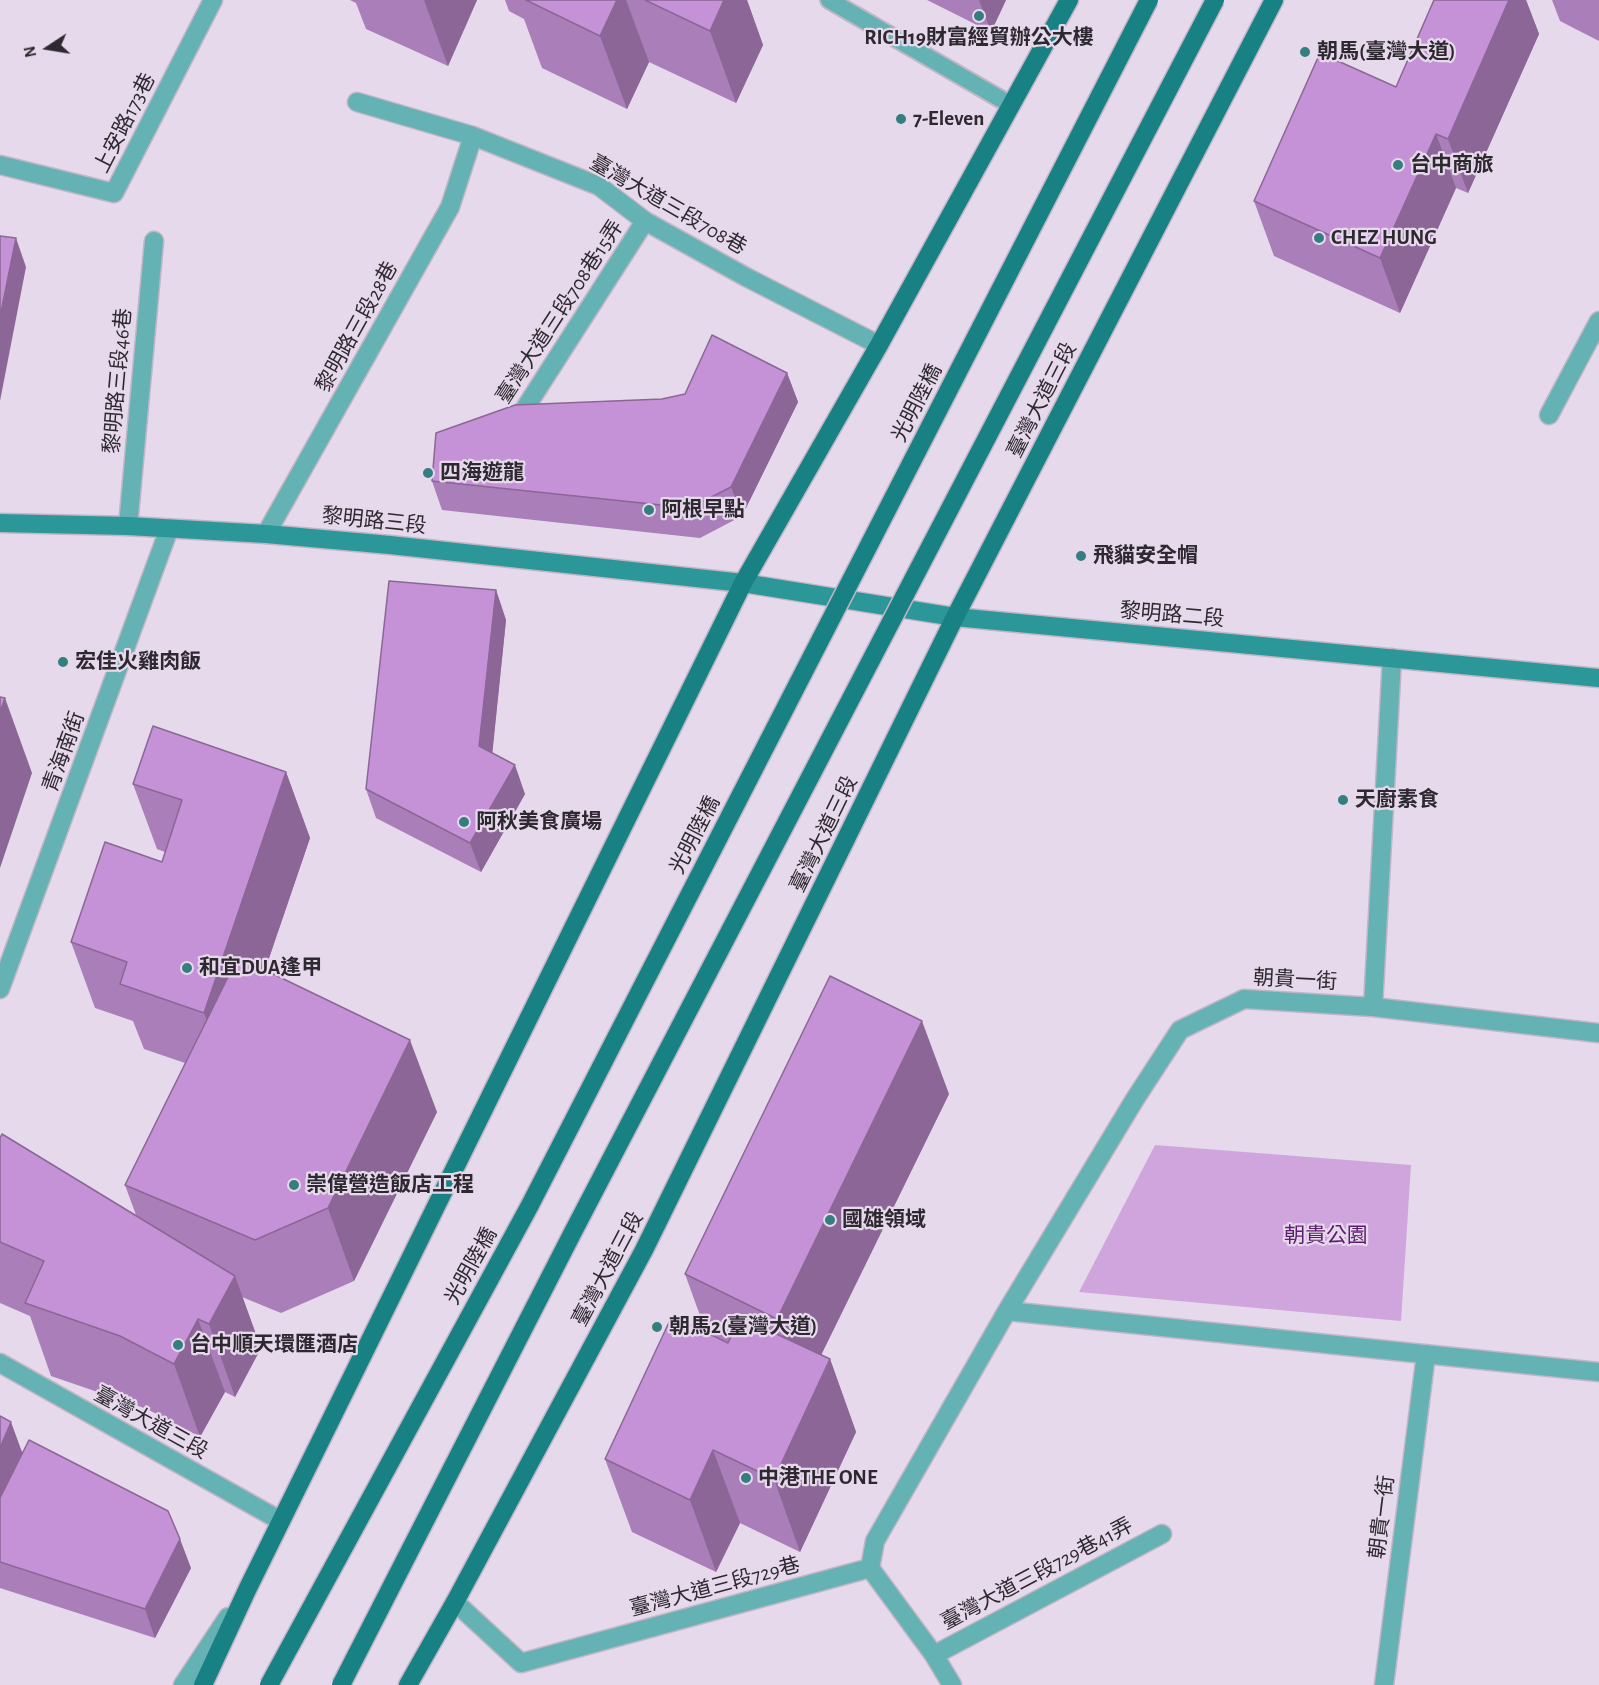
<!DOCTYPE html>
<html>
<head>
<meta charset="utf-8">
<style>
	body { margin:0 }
	#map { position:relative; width:1599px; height:1685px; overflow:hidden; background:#e6d9eb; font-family:"Alegreya Sans",sans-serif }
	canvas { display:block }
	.north { position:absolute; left:18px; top:18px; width:60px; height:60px; -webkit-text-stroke:4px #e6d9eb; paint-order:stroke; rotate:258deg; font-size:16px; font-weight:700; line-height:24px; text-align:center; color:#2e2930 }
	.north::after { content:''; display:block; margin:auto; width:21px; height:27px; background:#2e2930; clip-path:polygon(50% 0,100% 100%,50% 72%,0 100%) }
</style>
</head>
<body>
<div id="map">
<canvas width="1599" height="1685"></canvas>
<div class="north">N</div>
</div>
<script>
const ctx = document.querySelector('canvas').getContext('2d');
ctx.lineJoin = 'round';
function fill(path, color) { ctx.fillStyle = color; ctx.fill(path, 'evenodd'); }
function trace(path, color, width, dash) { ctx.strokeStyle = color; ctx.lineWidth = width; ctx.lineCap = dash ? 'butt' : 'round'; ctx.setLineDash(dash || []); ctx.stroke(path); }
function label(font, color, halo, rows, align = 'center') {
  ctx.font = font + ' "Alegreya Sans","Noto Sans TC",sans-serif'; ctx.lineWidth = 4.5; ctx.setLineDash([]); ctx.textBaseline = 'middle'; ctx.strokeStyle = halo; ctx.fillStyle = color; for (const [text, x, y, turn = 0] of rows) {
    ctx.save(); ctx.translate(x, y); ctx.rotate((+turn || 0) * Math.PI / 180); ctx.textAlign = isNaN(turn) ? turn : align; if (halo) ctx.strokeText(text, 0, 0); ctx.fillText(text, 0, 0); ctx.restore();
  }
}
fill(new Path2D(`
	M1155,1145l256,20 -10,156 -322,-29z`), '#d0a5de');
const service = new Path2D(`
	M829,0l182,105`);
const minor = new Path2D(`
	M357,102l116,34 126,50 46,35 101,56 133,68
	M0,165l114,28 99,-193
	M1549,415l50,-94
	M515,424l130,-203
	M128,526l26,-285
	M266,534l184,-327 23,-71
	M0,989l169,-460
	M1373,1007l19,-349
	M1007,1311l592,61
	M0,1363l281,158
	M870,1568l5,-27 132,-230 128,-212 45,-69 64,-31 129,8 226,26
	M870,1568l64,87 18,30
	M455,1602l66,61 349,-95
	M934,1655l228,-121
	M1384,1685l42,-331`);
const tertiary = new Path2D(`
	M183,1685l45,-68`);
const secondary = new Path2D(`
	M0,523l128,3 138,8 124,11 353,38 212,34 644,61`);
const primary = new Path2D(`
	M203,1685l45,-97 495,-1005 136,-238 190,-345
	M408,1685l47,-83 189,-352 311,-633 319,-617`);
trace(service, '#c1b6c6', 20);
trace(minor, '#c1b6c6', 21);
trace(tertiary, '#c1b6c6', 21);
trace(secondary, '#c1b6c6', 21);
trace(primary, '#c1b6c6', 21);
trace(service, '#64b2b3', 16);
trace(minor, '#64b2b3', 18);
trace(tertiary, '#64b2b3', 18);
trace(secondary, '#2b9799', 18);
trace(primary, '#188183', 18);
const primaryBridge = new Path2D(`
	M269,1685l260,-478 620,-1207
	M341,1685l232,-453 642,-1232`);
trace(primaryBridge, '#c1b6c6', 21, []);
trace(primaryBridge, '#188183', 18);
fill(new Path2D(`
	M350,0h127l-29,66 -82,-37 -10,-26z
	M505,0h242l16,45 -27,58 -87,-41 -22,47 -85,-41 -18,-49 -15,-8z
	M927,0h79l-15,32z
	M1434,0h92l13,34 -71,159 -12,-5 -56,125 -126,-57 -20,-55 142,-114z
	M1552,0h47v41l-39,-20z
	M787,373l11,29 -56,114 -42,22 -258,-28 -10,-29 230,-82z
	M496,590l10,30 -14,133 33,41 -44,78 -105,-54 -10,-29z
	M286,772l24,66 -45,132 172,142 -83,169 -73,32 -39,-16 19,51 -26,49 -10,-5 -25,45 -53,-28 -96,-33 -21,-60 -30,-13v-165l136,77 -11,-30 60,-122 -41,-14 -11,-28 -38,-13 -24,-66 91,-80 3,-10 -8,-3 -24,-65z
	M949,1094l-128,261 9,4 26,73 -56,120 -60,-29 -24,49 -84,-40 -27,-73 101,-127 -21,-58z
	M0,1416l22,36 169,116 -36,70 -155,-50z`), '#aa7eb9');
fill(new Path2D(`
	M424,0h53l-29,66z
	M617,0h9l23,62 -22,47 -27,-73z
	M724,0h23l16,45 -27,58 -26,-72z
	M979,0h27l-15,32z
	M1509,0h17l13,34 -71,159 -20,-54z
	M1436,134l20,54 -56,125 -20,-55z
	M16,238l10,29 -26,134v-84z
	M787,373l11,29 -56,114 -11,-29z
	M496,590l10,30 -16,156 -11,-30z
	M5,698l27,75 -32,95v-156z
	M515,765l10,29 -44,78 -11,-29z
	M286,772l24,66 -82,240 -24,-65z
	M922,1021l27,73 -146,298 -26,-73z
	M410,1040l27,72 -83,169 -26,-73z
	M235,1276l26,72 -26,49 -26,-73z
	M198,1319l27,73 -25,45 -26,-73z
	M830,1359l26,73 -56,120 -26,-73z
	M11,1422l15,41 -26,61v-76z
	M713,1450l27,73 -24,49 -26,-72z
	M180,1539l11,29 -36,70 -10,-29z`), '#8b6696');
const building = new Path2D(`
	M526,0h91l-17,36z
	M645,0h79l-14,31z
	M1434,0h75l-61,139 -12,-5 -56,124 -126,-57 66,-148 76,34z
	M0,236l16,2 -16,79z
	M712,335l75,38 -56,114 -41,21 -258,-27 4,-48 79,-28 147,-6 23,-5z
	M389,581l107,9 -17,156 36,19 -45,78 -104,-54z
	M0,697l5,1 -5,14z
	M153,726l133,46 -82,241 -84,-29 7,-22 -56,-20 34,-100 57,20 20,-62 -49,-16z
	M238,957l172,83 -82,168 -73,32 -130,-55z
	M830,976l92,45 -145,298 -92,-45z
	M2,1134l233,142 -26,48 -11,-5 -24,45 -54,-28 -95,-33 19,-42 -44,-19v-104z
	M672,1316l56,27 12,-26 90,42 -56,120 -61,-29 -23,50 -85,-41z
	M0,1416l11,6 -11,26z
	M29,1440l139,71 12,28 -35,70 -145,-47v-64z`);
fill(building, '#c692d7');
trace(building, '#8b6696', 1.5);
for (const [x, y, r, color] of [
	[979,16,6,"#357e80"],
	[1305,52,6,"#357e80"],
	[901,119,6,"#357e80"],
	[1398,165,6,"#357e80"],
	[1319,238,6,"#357e80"],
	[428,473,6,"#357e80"],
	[649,510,6,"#357e80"],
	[1081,556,6,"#357e80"],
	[63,662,6,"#357e80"],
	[1343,800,6,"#357e80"],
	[464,822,6,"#357e80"],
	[187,968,6,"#357e80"],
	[294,1185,6,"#357e80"],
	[830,1220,6,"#357e80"],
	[657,1327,6,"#357e80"],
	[178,1345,6,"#357e80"],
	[746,1478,6,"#357e80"]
]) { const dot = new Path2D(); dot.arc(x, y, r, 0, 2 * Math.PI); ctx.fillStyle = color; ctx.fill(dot); trace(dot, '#e6d9eb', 2); }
label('bold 21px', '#2e2930', '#e6d9eb', [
	["RICH19財富經貿辦公大樓",979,38,"center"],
	["朝馬(臺灣大道)",1317,52],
	["7-Eleven",913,119],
	["台中商旅",1410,165],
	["CHEZ HUNG",1331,238],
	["四海遊龍",440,473],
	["阿根早點",661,510],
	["飛貓安全帽",1093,556],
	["宏佳火雞肉飯",75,662],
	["天廚素食",1355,800],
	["阿秋美食廣場",476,822],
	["和宜DUA逢甲",199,968],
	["崇偉營造飯店工程",306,1185],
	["國雄領域",842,1220],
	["朝馬2(臺灣大道)",669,1327],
	["台中順天環匯酒店",190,1345],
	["中港THE ONE",758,1478]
], 'left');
label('21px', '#2e2930', '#e6d9eb', [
	["上安路173巷",125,123,-63],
	["臺灣大道三段708巷",668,205,30],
	["臺灣大道三段708巷15弄",560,312,-57],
	["黎明路三段28巷",357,327,-61],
	["黎明路三段46巷",118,381,-85],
	["臺灣大道三段",1042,400,-63],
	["光明陸橋",917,403,-63],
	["黎明路三段",374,521,6],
	["黎明路二段",1172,615,5],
	["青海南街",64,752,-70],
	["臺灣大道三段",824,834,-64],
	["光明陸橋",695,835,-63],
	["朝貴一街",1295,980,3],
	["光明陸橋",471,1266,-61],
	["臺灣大道三段",608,1269,-62],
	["臺灣大道三段",151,1423,29],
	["朝貴一街",1382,1517,-83],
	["臺灣大道三段729巷41弄",1037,1574,-28],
	["臺灣大道三段729巷",715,1587,-15]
]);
label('21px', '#5d1d6f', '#e6d9eb', [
	["朝貴公園",1326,1236]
]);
</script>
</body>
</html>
